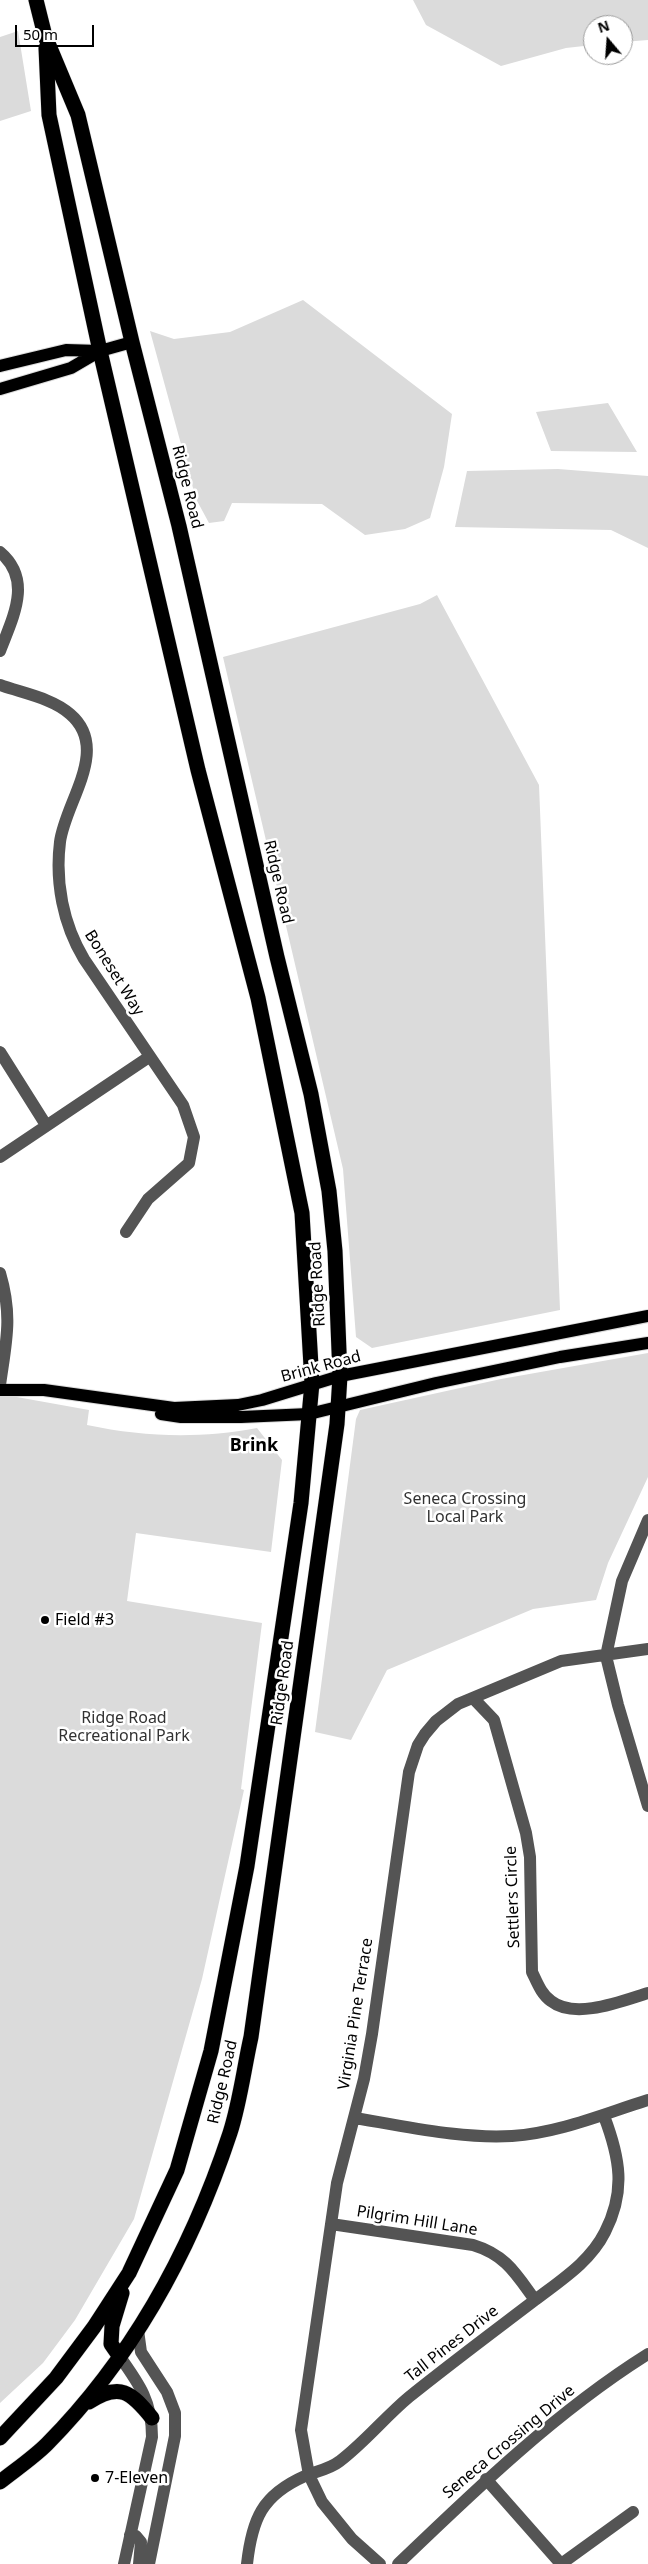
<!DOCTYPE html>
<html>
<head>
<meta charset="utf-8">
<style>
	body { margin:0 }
	#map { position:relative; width:648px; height:2564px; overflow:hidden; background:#fff; font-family:"Noto Sans",sans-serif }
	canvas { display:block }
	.north { position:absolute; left:583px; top:15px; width:50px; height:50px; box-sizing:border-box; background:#fff; border:1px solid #999; border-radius:50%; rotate:342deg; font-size:14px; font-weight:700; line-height:20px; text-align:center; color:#000 }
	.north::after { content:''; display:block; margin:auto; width:18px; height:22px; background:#000; clip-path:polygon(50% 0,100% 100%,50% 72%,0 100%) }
	.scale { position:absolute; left:15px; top:25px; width:79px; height:22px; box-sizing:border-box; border:2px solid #000; border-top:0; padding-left:6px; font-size:15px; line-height:18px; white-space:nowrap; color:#000; -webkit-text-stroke:4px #fff; paint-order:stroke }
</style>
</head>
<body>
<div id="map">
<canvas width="648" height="2564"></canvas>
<div class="north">N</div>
<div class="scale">50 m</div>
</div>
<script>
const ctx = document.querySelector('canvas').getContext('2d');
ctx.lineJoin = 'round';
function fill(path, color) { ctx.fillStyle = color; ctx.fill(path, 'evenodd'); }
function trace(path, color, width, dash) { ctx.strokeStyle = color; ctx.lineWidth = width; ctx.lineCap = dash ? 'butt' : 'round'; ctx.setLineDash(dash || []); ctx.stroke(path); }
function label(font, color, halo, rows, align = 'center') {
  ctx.font = font + ' "Noto Sans",sans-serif'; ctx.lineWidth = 5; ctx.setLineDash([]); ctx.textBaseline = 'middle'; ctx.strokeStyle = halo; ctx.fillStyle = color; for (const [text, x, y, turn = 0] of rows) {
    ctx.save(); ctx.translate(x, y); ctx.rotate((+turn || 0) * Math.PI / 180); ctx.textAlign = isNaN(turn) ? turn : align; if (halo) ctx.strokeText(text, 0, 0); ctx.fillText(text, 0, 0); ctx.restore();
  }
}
fill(new Path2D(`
	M413,0h235v40l-25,2v-17h-30v20l-27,3 -65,18 -75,-41z
	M18,31l13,80 -31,10v-84z
	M303,300l149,114 -8,53 -14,51 -25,11 -40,6 -43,-31 -90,-1 -8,18 -15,2 -13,-24 -46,-168 24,8 56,-7z
	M608,403l29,49 -86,-1 -15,-39z
	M558,469l90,7v72l-37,-18 -156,-3 12,-56z
	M437,595l102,190 21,525 -188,38 -16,-11 -13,-168 -120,-512 197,-53z
	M648,1353v124l-40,86 -12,37 -63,9 -146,61 -36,70 -36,-8 41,-313 4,-9 141,-31z
	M0,1394l89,16 -2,15c57,12 112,14 170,3l25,32 -11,92 -135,-19 -9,68 135,22 -21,166 3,1 -42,189 -68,240 -59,101 -32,43 -43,40z`), '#dbdbdb');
const major = new Path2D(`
	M0,366l66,-16 34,1 32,-9
	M0,389l71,-21 29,-17
	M0,1390h44l130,18 64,-3 24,-5 78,-24 308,-60
	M161,1414l20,3h60l68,-3 127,-31 124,-26 88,-14`);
const highway = new Path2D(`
	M120,2357l-9,-13 1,-18 10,-33
	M89,2402c31,-20 42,-10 63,16
	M0,2438l56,-60 38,-51 35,-54 48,-103 34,-119 36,-185 54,-363 11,-120 -10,-170 -44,-215 -60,-228 -98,-419 -51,-236 -3,-67
	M0,2482c15,-12 33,-24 47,-38 86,-87 145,-196 183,-311 10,-31 14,-65 21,-96l86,-613 3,-48 -5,-125 -6,-60 -18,-97 -34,-137 -98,-431 -47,-184 -54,-227 -33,-79 -9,-36`);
trace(major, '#dbdbdb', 14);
trace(highway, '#dbdbdb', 16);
trace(new Path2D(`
	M0,552c33,28 13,65 0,99
	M0,685c22,8 52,13 70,29 41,35 -5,88 -10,128 -5,40 3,82 24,117l99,146 11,32 -5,26 -41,36 -22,33
	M0,1052l46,73
	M0,1157l149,-100
	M0,1273c13,44 6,69 0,112
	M648,1520l-26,61 -16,75 12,49 30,101
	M473,1698l21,22 32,113 4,24 2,115c5,10 9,22 19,29 24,19 71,0 97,-8
	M354,2118c52,8 105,21 158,18 47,-3 91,-22 136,-36
	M331,2224l142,21c33,10 43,29 62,55
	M138,2330l3,22 26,40 8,21v23l-26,128
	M120,2357c20,28 32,45 32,80l-28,127
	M486,2479l75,85
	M130,2535l6,1 5,6 -2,22
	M247,2564c5,-45 15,-69 58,-88 12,-5 25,-7 35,-15 25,-19 45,-44 69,-64 41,-33 84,-65 126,-97 26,-20 55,-38 70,-68 21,-41 15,-74 -1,-116
	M380,2564l-28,-25 -30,-37 -13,-27 -8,-45 36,-247 27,-104 8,-45 37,-262 9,-27 7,-11 11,-13 22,-17 103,-43 87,-12
	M398,2564c77,-74 159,-153 250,-210
	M561,2564l72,-52`), '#545454', 12);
trace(major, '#000', 12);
trace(highway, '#000', 15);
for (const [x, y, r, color] of [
	[45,1620,5,"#000"],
	[95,2478,5,"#000"]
]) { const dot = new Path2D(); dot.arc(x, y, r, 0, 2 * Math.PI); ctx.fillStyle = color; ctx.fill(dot); trace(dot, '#fff', 2); }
label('16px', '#000', '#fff', [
	["Ridge Road",187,487,76],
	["Ridge Road",278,882,77],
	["Boneset Way",114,973,58],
	["Ridge Road",318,1284,-93],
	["Brink Road",321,1367,-15],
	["Ridge Road",283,1683,-82],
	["Settlers Circle",513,1897,-92],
	["Virginia Pine Terrace",356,2014,-81],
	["Ridge Road",223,2082,-77],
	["Pilgrim Hill Lane",417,2221,9],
	["Tall Pines Drive",452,2344,-38],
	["Seneca Crossing Drive",509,2442,-40]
]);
label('16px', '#323232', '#fff', [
	["Seneca Crossing",465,1499],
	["Local Park",465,1517],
	["Ridge Road",124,1718],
	["Recreational Park",124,1736]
]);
label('16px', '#000', '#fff', [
	["Field #3",55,1620],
	["7-Eleven",105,2478]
], 'left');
label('bold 18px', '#000', '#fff', [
	["Brink",254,1446]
]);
</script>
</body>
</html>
